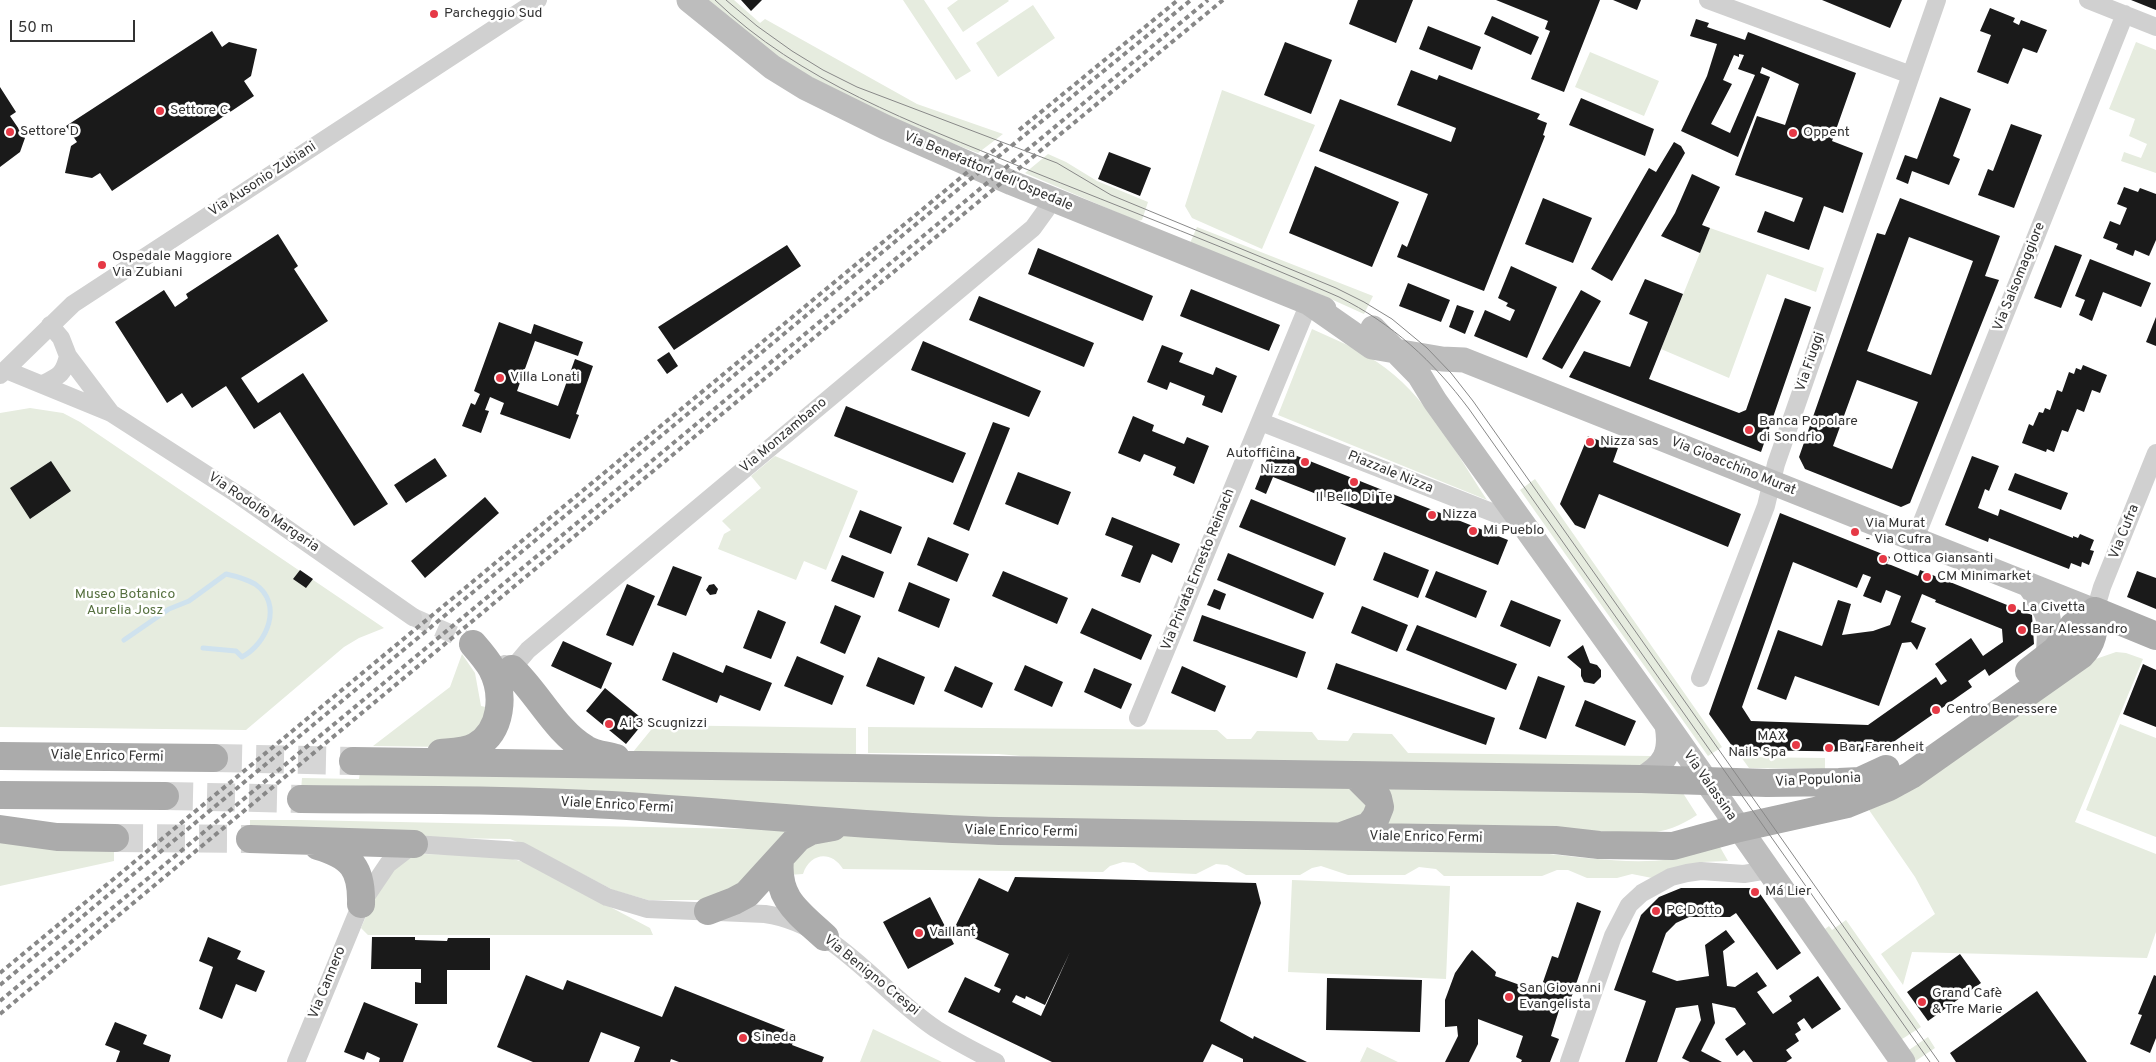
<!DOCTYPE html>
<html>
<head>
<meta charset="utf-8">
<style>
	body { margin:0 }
	#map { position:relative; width:2156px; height:1062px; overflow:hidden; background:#fff; font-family:Overpass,sans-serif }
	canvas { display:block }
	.scale { position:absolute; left:10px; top:20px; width:125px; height:22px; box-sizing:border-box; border:2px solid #333; border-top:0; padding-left:6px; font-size:15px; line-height:18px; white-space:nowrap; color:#333; -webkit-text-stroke:4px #fff; paint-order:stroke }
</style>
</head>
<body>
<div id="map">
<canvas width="2156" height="1062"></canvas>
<div class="scale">50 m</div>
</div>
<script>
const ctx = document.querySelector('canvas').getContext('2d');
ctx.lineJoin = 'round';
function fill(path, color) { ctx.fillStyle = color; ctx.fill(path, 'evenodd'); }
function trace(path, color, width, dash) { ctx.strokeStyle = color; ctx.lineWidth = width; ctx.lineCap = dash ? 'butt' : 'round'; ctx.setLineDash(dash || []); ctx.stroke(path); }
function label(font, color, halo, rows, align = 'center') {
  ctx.font = font + ' Overpass,sans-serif'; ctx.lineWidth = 5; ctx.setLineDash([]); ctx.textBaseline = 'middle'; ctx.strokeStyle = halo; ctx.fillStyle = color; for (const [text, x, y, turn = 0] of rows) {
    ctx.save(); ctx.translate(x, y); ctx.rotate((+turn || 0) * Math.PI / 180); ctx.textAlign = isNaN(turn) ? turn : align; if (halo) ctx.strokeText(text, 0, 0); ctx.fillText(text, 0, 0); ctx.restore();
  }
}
fill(new Path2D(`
	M708,0h26l26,23 5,-4 152,85 86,30 -25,19c-67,-25 -137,-53 -196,-93 -25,-18 -49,-40 -74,-60z
	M903,0h21l47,71 -15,9z
	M958,0h50l1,1 -46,31 -16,-24z
	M1033,5l22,33 -57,39 -22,-34z
	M2136,42l20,8v123l-35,-12 3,-9 17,6 6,-14 -18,-8 6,-17 -26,-10z
	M1590,52l69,29 -15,35 -69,-29z
	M1222,90l93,35 -53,124 -70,-31 -7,-12z
	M1048,154l18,8 31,19 51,21 -6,18 -5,1 -112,-48z
	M1197,227l176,69 -9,18 -42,-19 -132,-52z
	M1710,228l114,40 -8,24 -49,-18 -38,104 -68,-29z
	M1312,329c22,10 45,19 65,33 48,31 79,91 110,138l-209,-85z
	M30,408l33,5 17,9 304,206 -25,10 -15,9 -98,83 -246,-3v-314z
	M775,456l83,35 -32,79 -22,-9 -8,19 -78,-31 6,-15 7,-4 -9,-9 39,-33 -10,-12z
	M1535,479l187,268 -14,9 -188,-266z
	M2116,652l10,1 17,6 -68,163 81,32v78l-9,26 -235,-6 -9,33 -22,-31 54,-40 -20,-37 -46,-67 36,-16 185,-133z
	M462,654l13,19 6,33 9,2 -11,24 -32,15 -74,-1 77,-59z
	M2120,724l36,14v99l-70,-27z
	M655,725l201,3v26l-223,-2z
	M868,727l349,3 10,9h24l6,-8 55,1 6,8 30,1 5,-8 39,1 16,19 243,3 -7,9 -532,-1 -114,-10 -130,-1z
	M1741,757l84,1v11l-76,-1z
	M360,773l987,11 21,15 -9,28 -256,-3 -802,-34 1,-12 57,1z
	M1382,785l299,5 16,25c-17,11 -31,17 -51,18l-262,-8z
	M250,820h50l494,10 -54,60 -36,10h-56l-35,-10 -78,-41 -25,-10 -260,-4z
	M845,833l695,20c40,4 92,12 131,6 16,-2 33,-8 49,-12l8,14 -26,1 -50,16 -20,-4 -15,4h-30l-19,-8h-11l-15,6h-98l-8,-7 -17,-2 -14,8h-57l-27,-9 -9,2 -12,7h-54l-19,-10 -11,-1 -20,10 -47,-2 -15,-9 -11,-1 -13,4 -7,6 -260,-3c-12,-19 -33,-16 -40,5l-15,1 9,-25z
	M0,839l114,6v16l-114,25z
	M415,854l84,1 28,8 123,65 3,7h-285l-7,-7c13,-29 25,-59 54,-74z
	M1292,880l158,6 -4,93 -158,-7z
	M1846,920l75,107 -22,14 -74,-112 4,-3 3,4z
	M873,1029l69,33h-82z
	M1928,1037l7,11 -21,14 -8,-10z
	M1367,1047l31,15h-38z`), '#e6ecdf');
trace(new Path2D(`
	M124,640l45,-31 20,-8 37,-27c9,2 20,5 29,10 29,20 12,60 -13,73l-6,-6 -33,-3`), '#cfe2ee', 5);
fill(new Path2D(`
	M741,0h21l-11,11z
	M1358,0h55l-17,43 -47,-19z
	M1496,0h104l-36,92 -33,-13 19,-48 -5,-2 3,-8z
	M1613,0h28l-4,10z
	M1822,0h80l-12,28z
	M2131,0h25v10z
	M1990,8l25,10 -2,4 6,3 2,-5 26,10 -10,23 -14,-5 -15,36 -31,-12 14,-37 -11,-4z
	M1492,16l47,21 -8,18 -47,-21z
	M1696,19l13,4 -2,4 38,13 3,-8 108,41 -24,68 31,12 -20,60 -19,-7 -15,44 -52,-18 8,-21 29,11 9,-24 -68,-23 22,-59 28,9 14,-41 -37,-17 -2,6 10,4 -32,80 -57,-26 26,-55 10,-32 -27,-8zM1739,54l5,1 -6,14 17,6 -25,58 -19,-9 21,-40 -9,-4 11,-25 5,2z
	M1428,26l53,21 -9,23 -53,-21z
	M212,31l10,16 7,-5 28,7 -6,27 -7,5 10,15 -142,95 -12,-18 -8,5 -27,-5 6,-27 6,-4 -11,-16z
	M1285,42l47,18 -21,54 -47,-19z
	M1411,70l26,10 2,-5 101,39 -3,5 10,4 -4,12 2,1 -61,155 -87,-34 5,-13 5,3 21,-53 -109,-43 21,-52 111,43 5,-14 -59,-23z
	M0,87l16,25 -6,4 15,22 -5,14 -20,15z
	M1940,97l31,12 -18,47 7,3 -11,26 -37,-14 -4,13 -12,-5 9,-24 12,4z
	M1581,98l73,31 -9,27 -76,-31z
	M2011,124l31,11 -28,73 -36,-13 10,-26 5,2z
	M1674,142l7,4 4,7 -73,128 -21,-12 58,-101 7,4z
	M1109,152l42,16 -11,28 -42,-17z
	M1315,166l84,36 -27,65 -83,-34z
	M1692,174l28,13 -18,38 8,3 -10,25 -39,-17 14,-23z
	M2124,187l14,5 2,-4 16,6v46l-7,16 -14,-6 -2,6 -17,-7 2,-5 -15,-6 7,-17 10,4 7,-17 -10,-4z
	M1543,198l49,20 -19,45 -48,-19z
	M1900,198l100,38 -15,40 14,4 -89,223 -9,4 -96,-38 -6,-12 78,-224 8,2zM1909,237l64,24 -42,114 -64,-24zM1857,380l61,22 -26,67 -59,-23z
	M278,234l20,32 -4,3 34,52 -87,57 17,25 45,-30 85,131 -34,22 -74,-114 -26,17 -28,-43 -34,22 -10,-15 -15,10 -52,-81 49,-32 11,17 13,-9 -2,-4z
	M787,245l14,21 -127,84 -16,-23z
	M2055,245l27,10 -21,53 -27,-10z
	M1038,248l115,48 -10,25 -115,-47z
	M2090,259l61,24 -10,24 -38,-15 -11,29 -13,-6 6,-15 -10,-4z
	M1511,266l46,21 -30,71 -53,-22 11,-26 25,11 5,-11 -9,-4 2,-3 -10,-5z
	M1645,279l38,15 -34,85 90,34 7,-3 39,-112 26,9 -50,145 -192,-75 15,-26 46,16 18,-45 -19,-8z
	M1408,283l42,17 -9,22 -42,-16z
	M1191,289l89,36 -11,26 -89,-35z
	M1581,290l20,11 -39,68 -20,-10z
	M979,296l115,47 -10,24 -115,-47z
	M1457,305l17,6 -9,23 -16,-7z
	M2156,317v29l-10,-4z
	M499,322l32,12 3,-10 49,18 -5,14 -43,-15 -18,50 41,15 17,-47 18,7 -17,48 3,1 -9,24 -70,-25 4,-11 -14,-6 -5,13 4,1 -8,22 -19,-7 9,-23 4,2 5,-11 -6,-3z
	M923,341l118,50 -12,26 -118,-47z
	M1162,345l21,8 -4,9 34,13 3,-8 21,9 -15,37 -20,-8 3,-9 -35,-14 -3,8 -20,-8z
	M669,352l9,14 -11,8 -10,-14z
	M2083,365l24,10 -7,18 -8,-3 -8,22 -7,-3 -9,23 -6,-2 -8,22 -7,-3 -1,3 -24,-9 7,-19 4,2 6,-14 4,1 2,-5 5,2 7,-20 5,2 7,-20 5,2 2,-6 5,2z
	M846,406l120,47 -13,30 -119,-47z
	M1133,416l21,9 -2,6 32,13 3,-7 22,9 -15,38 -21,-9 3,-8 -32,-13 -4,8 -22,-9z
	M993,422l17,6 -41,103 -16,-7z
	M1588,436l30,12 -5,14 128,52 -13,33 -129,-53 -14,35 -10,-4 -15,-21z
	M1272,446l236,94 -10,25 -225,-88 -7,17 -11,-5z
	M1972,456l27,10 -10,25 -4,-2 -7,19 20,8 2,-7 73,29v-2l5,2 2,-4 14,6 -4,10 4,1 -5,14 -7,-3 -1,5 -10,-4 -2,6 -80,-31 -1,4 -43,-17z
	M435,458l12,18 -41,27 -12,-18z
	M51,461l20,30 -41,28 -20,-31z
	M1018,472l53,20 -13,33 -53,-21z
	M2015,473l53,20 -7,17 -53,-20z
	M485,497l14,16 -74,65 -14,-17z
	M1251,499l95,39 -11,28 -96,-39z
	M860,510l42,17 -11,27 -42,-17z
	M1780,513l110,44 -3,7 4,1 27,11 2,-6 112,45 2,29 -45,32 -4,-7 -17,12 4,6 -93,65 -144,-2 -26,-36zM1793,562l64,26 6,-14 8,3 -8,19 18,7 5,-13 15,6 -11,29 -17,6 -31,4 9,-31 -13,-4 -16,46 -44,-16 -21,59 29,11 9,-24 84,30 23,-63 9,-1 6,8 9,-22 -15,-6 11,-28 14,6 -1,2 67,27 1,13 -20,14 -12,-18 -36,26 12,17 -6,4 -5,-8 -68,48 -117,-4 -9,-14z
	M1112,517l68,27 -8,19 -20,-9 -12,29 -19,-7 12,-30 -28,-11z
	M928,537l41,17 -12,28 -40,-17z
	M1384,552l45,18 -11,28 -45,-18z
	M1228,553l96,40 -11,26 -96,-39z
	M842,555l42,17 -10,26 -43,-17z
	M673,566l29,11 -16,39 -29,-11z
	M300,570l13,9 -7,9 -13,-9z
	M1003,571l65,27 -11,26 -65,-28z
	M1436,571l51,20 -11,27 -51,-21z
	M2137,571l19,7v31l-29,-12z
	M909,582l41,17 -11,29 -41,-17z
	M627,584l28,12 -22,50 -27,-11z
	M714,584l4,5 -2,5 -6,1 -4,-5 3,-5z
	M1214,589l12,5 -6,16 -13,-5z
	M1511,600l50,20 -11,27 -50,-21z
	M835,605l26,11 -16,38 -25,-11z
	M1362,606l46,19 -11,27 -46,-19z
	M1092,608l60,27 -11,25 -61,-27z
	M758,610l28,12 -15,37 -28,-11z
	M1202,615l104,37 -9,26 -104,-37z
	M1417,625l100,39 -11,26 -100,-40z
	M563,641l49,22 -11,26 -50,-23z
	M1583,645l7,18 7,2 4,5v7l-7,7 -10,-2 -3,-6v-7l-14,-12z
	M673,652l50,21 3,-8 46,18 -12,28 -40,-16 -3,8 -55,-23z
	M797,656l47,20 -12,29 -48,-19z
	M878,657l47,20 -11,28 -48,-19z
	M1336,663l159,55 -9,27 -159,-56z
	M2143,664l13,6v57l-33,-13z
	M1025,665l38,17 -11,25 -38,-17z
	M955,666l38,17 -11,25 -38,-17z
	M1182,666l44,20 -11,26 -44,-19z
	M1094,668l38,16 -11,25 -37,-17z
	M1538,676l27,10 -19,53 -27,-10z
	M605,688l40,33 -19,23 -40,-33z
	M1585,700l51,21 -11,25 -50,-20z
	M1015,877l241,6 5,20 -41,118 33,18 1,-3 53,26h-64v-3l-31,-15 -9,18h-151l-104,-50 17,-35 34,16 2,-4 -7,-3 15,-32 -55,-25 25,-51 29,14zM1070,952l-29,64 -29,-14 4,-7 9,4 1,-3 19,9z
	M1681,888h75l45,65 -24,17 -41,-57 -6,4h-41l-13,6 -10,10 -14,39 25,9 32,-5 -4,-31 21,-15 9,12 -12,9 4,35 8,1 22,-15 10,14 -10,6 16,22 19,-13 -3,-5 29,-20 23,33 -29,20 -8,-11 -7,5 4,7 -6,4 4,7 -13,9 6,8 -6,4h-33l-9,-12 -7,6 -12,-17 21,-15 -11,-16 -23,-5 3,20 -14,28 21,11h-32l-8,-4 19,-38 -3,-15 -22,3 -19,54h-32l21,-61 -32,-11 27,-75 18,-18z
	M930,897l24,47 -46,25 -25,-47z
	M1577,902l24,9 -28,82 -6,14h-7l-9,29 8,3 -9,23h-29l1,-2 -6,-3 7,-21 -45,-17v25l-9,18h-24l13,-26 -1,-10 -12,1v-27l10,-27 12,-17 5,-6 24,22 -1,4 47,17 3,-10 -2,-1 9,-26 6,2z
	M208,937l33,14 -4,8 28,12 -9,21 -20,-8 -14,35 -23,-10 14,-42 -14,-6z
	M372,937h43v3l32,1 1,-3h42v32h-43v34h-32v-22l6,1v-14h-50z
	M1960,954l21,29 -53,38 -21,-29z
	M526,975l37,15 4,-10 95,37 13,-31 121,48 -4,11 32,12 -2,5h-143l-8,-3 -1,3h-36l6,-15 -39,-15 -12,30h-56l-36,-15z
	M2154,975l2,1v62l-6,15 -20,-9 12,-29 -4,-1z
	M1327,978l95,2 -2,52 -94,-2z
	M2037,991l50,71h-131l-6,-9z
	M364,1002l54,22 -15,38h-24l1,-4 -13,-6 -3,8 -20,-8z
	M115,1022l32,13 -4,9 28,11 -2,7h-53l4,-11 -15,-6z`), '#1a1a1a');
trace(new Path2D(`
	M413,617l53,23`), '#d6d6d6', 18, [18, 9]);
trace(new Path2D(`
	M214,758l139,3
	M165,796l136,3
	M115,838l135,1`), '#d6d6d6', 28, [28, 14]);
trace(new Path2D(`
	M1708,0l203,75
	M2088,0l68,27
	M50,325l11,13 7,18 43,57
	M6,370l105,43 129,83 173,121
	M0,375l73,-71 465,-304
	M43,384c16,-8 21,-10 25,-28
	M1261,422l238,93h7l7,-4
	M1915,539l210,-525
	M2095,611l7,-24 54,-134
	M505,664l7,5 16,-19 505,-422 13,-18 4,-11
	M1700,678l66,-172 10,-42 161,-464
	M1138,718l171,-415
	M296,1062l65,-158 27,-40 26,-20 107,7 86,46 40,12 118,5c71,10 114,77 171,115 19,12 40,23 60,33
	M1569,1062l44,-126 16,-31 13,-12 29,-16 16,-4 14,-2 43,3 24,-4`), '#d0d0d0', 18);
trace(new Path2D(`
	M689,0l83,67 34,21 79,39 127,56 312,126
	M1309,303l63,44 70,12 22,1 631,251
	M1373,328l46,47 16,26 232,324 236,337
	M2029,585c23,32 22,34 19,73
	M1641,779c24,-14 31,-26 26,-54`), '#bdbdbd', 25);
trace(new Path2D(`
	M2095,611l61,25
	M512,669c25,23 44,63 74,80 8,5 20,6 30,9
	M2029,671l27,-21 17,-24 22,-15
	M441,753c11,-1 25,-1 35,-7 26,-15 29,-52 16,-77 -5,-9 -12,-17 -19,-25
	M0,756l214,2
	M353,761l1288,18 126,4 72,-1 21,-1 26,-12
	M0,795l165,1
	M301,799c103,1 207,0 310,6 129,8 258,22 388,26l556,9 44,5 74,1 66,-18 108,-24 42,-17 22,-12 170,-120c13,-13 13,-26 14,-44
	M0,829l57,8 58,1
	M1342,836l27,-10 7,-9 4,-10 -2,-9 -22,-22
	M250,839l164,5
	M318,846c34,10 44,23 43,58
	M780,859c-4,40 18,53 45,78
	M708,911l26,-10 13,-7 51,-56 13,-7 22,-4`), '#ababab', 28);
trace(new Path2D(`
	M715,0c85,82 199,123 306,167 106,43 214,84 318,130 54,27 94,64 130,112l461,653
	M726,0l31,26 35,25 31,19 34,17 200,76 54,32 225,93 28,14 28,17 35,29 24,25 22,28 466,661`), '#888', 1);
trace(new Path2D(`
	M1019,130l159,-130
	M0,973l1005,-832
	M0,985l962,-799 229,-186
	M0,1001l1208,-1001
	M0,1014c407,-339 814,-677 1223,-1014`), '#888', 4, [5, 4]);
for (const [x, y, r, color] of [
	[434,14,5,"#e63946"],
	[160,111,5,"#e63946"],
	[10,132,5,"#e63946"],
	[1793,133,5,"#e63946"],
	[102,265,5,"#e63946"],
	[500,378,5,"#e63946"],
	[1749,430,5,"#e63946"],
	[1590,442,5,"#e63946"],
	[1305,462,5,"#e63946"],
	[1354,482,5,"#e63946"],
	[1432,515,5,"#e63946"],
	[1473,531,5,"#e63946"],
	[1855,532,5,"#e63946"],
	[1883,559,5,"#e63946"],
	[1927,577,5,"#e63946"],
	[2012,608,5,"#e63946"],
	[2022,630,5,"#e63946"],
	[1936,710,5,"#e63946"],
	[609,724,5,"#e63946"],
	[1796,745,5,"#e63946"],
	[1829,748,5,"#e63946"],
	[1755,892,5,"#e63946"],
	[1656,911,5,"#e63946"],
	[919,933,5,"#e63946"],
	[1509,997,5,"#e63946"],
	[1922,1002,5,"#e63946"],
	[743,1038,5,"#e63946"]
]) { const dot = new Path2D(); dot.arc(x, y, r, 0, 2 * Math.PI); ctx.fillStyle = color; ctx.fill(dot); trace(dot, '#fff', 2); }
label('14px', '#333', '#fff', [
	["Parcheggio Sud",444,14],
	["Settore C",170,111],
	["Settore D",20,132],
	["Oppent",1803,133],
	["Ospedale Maggiore",112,257],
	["Via Zubiani",112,273],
	["Villa Lonati",510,378],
	["Banca Popolare",1759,422],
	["di Sondrio",1759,438],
	["Nizza sas",1600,442],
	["Autofficina",1295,454,"right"],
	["Nizza",1295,470,"right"],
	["Il Bello Di Te",1354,498,"center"],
	["Nizza",1442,515],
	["Via Murat",1865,524],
	["- Via Cufra",1865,540],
	["Mi Pueblo",1483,531],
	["Ottica Giansanti",1893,559],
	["CM Minimarket",1937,577],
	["La Civetta",2022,608],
	["Bar Alessandro",2032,630],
	["Centro Benessere",1946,710],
	["Ai 3 Scugnizzi",619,724],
	["MAX",1786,737,"right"],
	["Nails Spa",1786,753,"right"],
	["Bar Farenheit",1839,748],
	["Má Lier",1765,892],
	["PC Dotto",1666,911],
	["Vaillant",929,933],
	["San Giovanni",1519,989],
	["Evangelista",1519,1005],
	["Grand Cafè",1932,994],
	["& Tre Marie",1932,1010],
	["Sineda",753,1038]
], 'left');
label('14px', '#333', '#fff', [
	["Via Benefattori dell'Ospedale",988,172,23],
	["Via Ausonio Zubiani",263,180,-33],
	["Via Salsomaggiore",2020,277,-68],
	["Via Fiuggi",1811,362,-71],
	["Via Monzambano",784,436,-40],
	["Via Gioacchino Murat",1733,467,22],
	["Piazzale Nizza",1390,473,22],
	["Via Rodolfo Margaria",263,513,34],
	["Via Cufra",2125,532,-68],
	["Via Privata Ernesto Reinach",1199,570,-68],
	["Viale Enrico Fermi",107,757,1],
	["Via Populonia",1818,781,-3],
	["Via Valassina",1709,786,55],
	["Viale Enrico Fermi",617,806,3],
	["Viale Enrico Fermi",1021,832,1],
	["Viale Enrico Fermi",1426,838,1],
	["Via Benigno Crespi",871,976,39],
	["Via Cannero",328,983,-68]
]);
label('14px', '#56703f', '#fff', [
	["Museo Botanico",125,595],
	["Aurelia Josz",125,611]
]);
</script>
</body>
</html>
